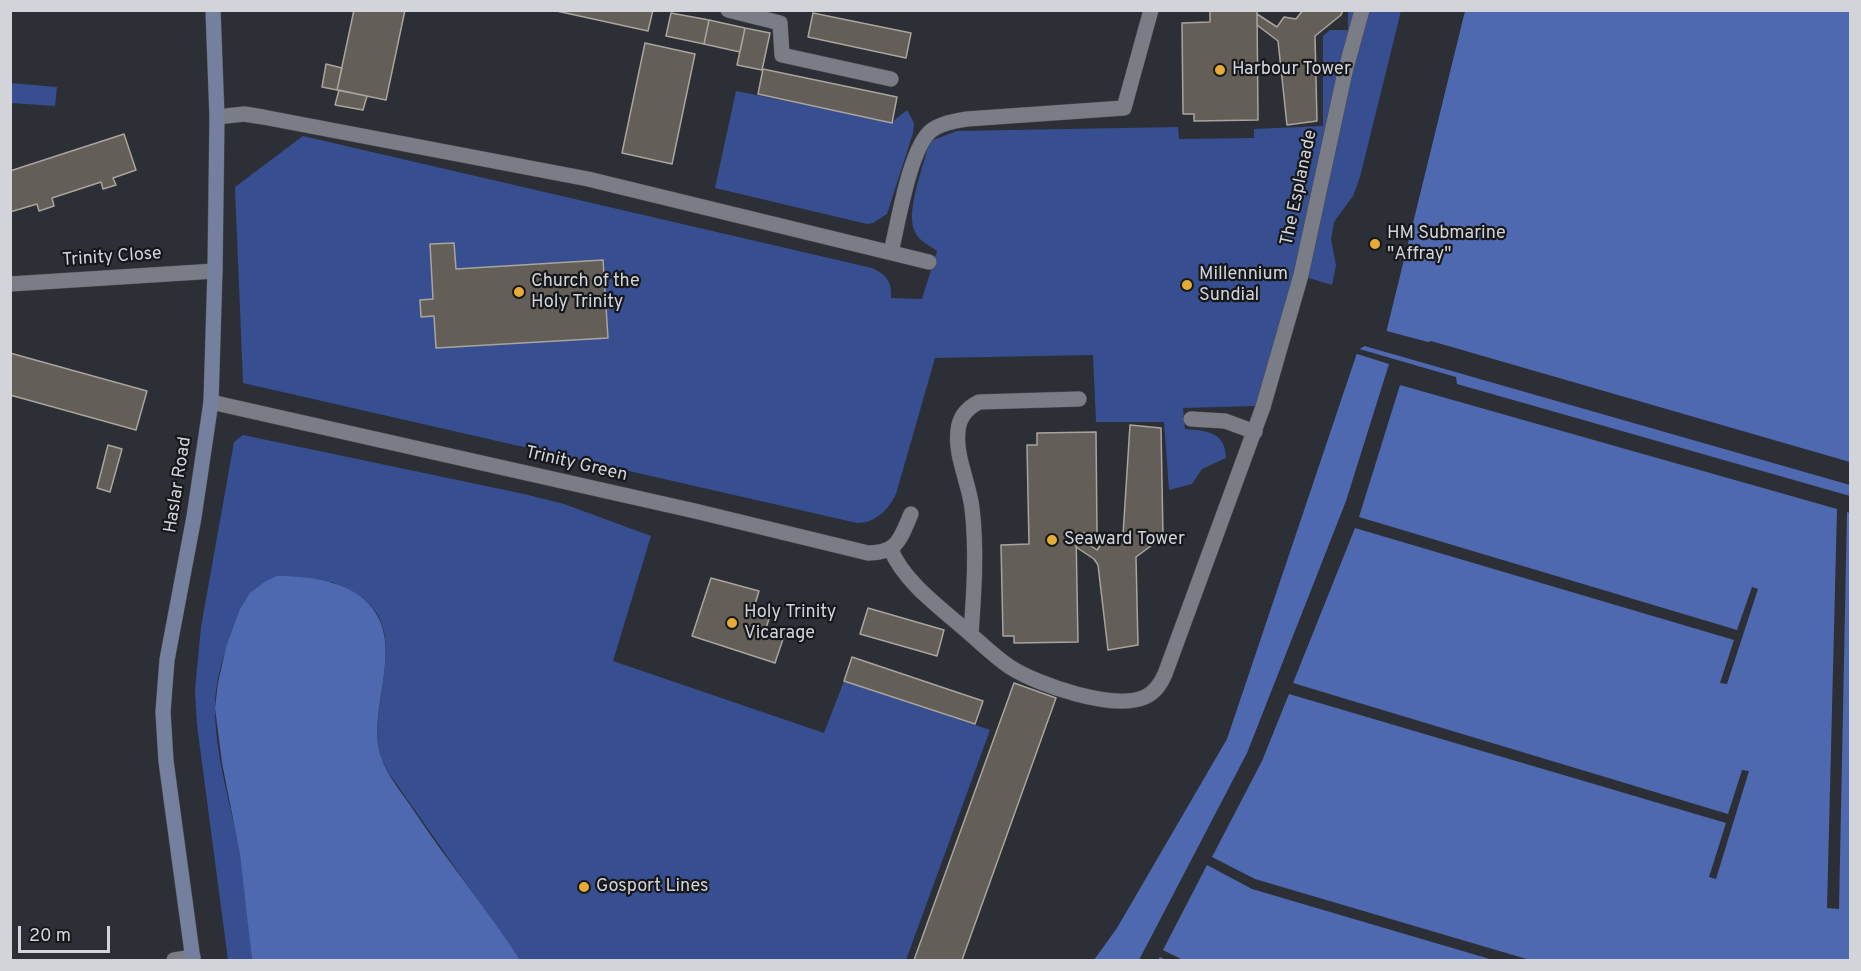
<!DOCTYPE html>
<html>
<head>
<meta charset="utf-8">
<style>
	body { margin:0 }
	#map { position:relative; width:1861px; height:971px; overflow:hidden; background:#2d2f36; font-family:Overpass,sans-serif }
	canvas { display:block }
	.frame { position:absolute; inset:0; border:12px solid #d2d4d9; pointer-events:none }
	.scale { position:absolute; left:18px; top:926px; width:92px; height:27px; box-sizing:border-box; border:3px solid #d2d4d9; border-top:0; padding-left:8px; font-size:18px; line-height:21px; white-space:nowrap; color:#d2d4d9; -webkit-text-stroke:4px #16181b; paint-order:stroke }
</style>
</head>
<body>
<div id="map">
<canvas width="1861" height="971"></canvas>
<div class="frame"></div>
<div class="scale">20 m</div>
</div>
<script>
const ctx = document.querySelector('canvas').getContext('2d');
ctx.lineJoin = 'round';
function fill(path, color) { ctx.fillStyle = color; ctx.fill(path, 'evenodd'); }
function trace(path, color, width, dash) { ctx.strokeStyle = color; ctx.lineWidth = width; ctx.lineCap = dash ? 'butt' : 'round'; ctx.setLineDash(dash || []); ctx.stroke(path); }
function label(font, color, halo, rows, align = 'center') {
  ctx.font = font + ' Overpass,sans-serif'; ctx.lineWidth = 4.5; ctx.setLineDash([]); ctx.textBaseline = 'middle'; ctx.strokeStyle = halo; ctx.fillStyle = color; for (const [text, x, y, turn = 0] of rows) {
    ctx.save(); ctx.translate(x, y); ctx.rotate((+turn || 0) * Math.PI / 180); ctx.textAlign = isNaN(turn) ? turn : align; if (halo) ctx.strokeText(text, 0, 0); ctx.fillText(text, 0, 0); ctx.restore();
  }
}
fill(new Path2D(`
	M1348,11h53l-41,166 -7,19 -19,26 -3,18 5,25 -4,20 -33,-10 -25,79 -19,52 -72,2 2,21c22,2 40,2 41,29l-24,11 -10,15 -23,6 -5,-68h-68l-3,-67 -158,3 -39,136c-8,16 -20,29 -39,29l-614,-140 -8,-196 68,-51 569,132c15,7 20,14 19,30l31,1 15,-48c-8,-6 -18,-10 -22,-19 -10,-19 8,-65 13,-85l5,-7 24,-9 221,-4 1,12 75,-1v-9l69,-3v-90l7,-6h18z
	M10,83l47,4 -2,19 -44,-3z
	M736,91l156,31 15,-12 7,13 -1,10 -26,81 -14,9 -6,1 -152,-36z
	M243,435l281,59 40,10 87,32 -38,125 211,72 20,-52 146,49 -84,230h-386l-132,-188c-2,-5 -6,-11 -8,-17 -12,-44 25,-113 -9,-149 -11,-11 -25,-17 -39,-24l-93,29c-11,31 -24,64 -24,97 0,48 16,97 25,144 6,35 8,73 12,108h-24l-31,-235 -2,-35 6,-63 33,-185z`), '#374e91');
fill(new Path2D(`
	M1465,11h385v949h-756l23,-32 110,-189 131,-389 28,-17z
	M277,576c33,0 75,5 96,33 31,41 -7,104 8,148 6,19 22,37 33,54 34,51 73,98 106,149h-268l-12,-106 -18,-91 -7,-55 3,-25 8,-36 13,-36 11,-18 16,-12z`), '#4f69b1');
fill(new Path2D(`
	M1383,330l45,12 3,-1 419,121v23l-489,-140z
	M1356,348l100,29 1,7 393,112v17l-3,-1 -8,397 -12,-1 10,-399 -437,-124 -41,132 378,113 15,-43 6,2 -31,95 -7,-1 14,-43 -379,-112 -62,155 435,131 14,-44 7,1 -33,108 -7,-2 17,-54 -437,-129 -27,67 -50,96 43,22 275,81h-37l-241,-71 -45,-24 -44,85 20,10h-17l-6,-3 -2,3h-19l108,-207 99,-252 43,-137 -35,-11z`), '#2d2f36');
const building = new Path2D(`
	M354,10h51l-19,90 -49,-10z
	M552,10h101l-5,21z
	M1210,10h68l-21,1 1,109 -64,1v-7h-11l-1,-91 28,-1z
	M1303,10h40l-2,5 -26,21 2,85 -30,4 -9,-84 -21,-16v-11l20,13 7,-10 12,2z
	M671,13l38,7 -5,24 -38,-8z
	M813,13l98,20 -5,25 -98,-21z
	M709,20l36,8 -5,24 -36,-8z
	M745,28l25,5 -8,37 -25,-5z
	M645,43l50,11 -23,110 -50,-11z
	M326,64l16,4 -5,22 -15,-3z
	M763,69l134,28 -5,26 -134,-29z
	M339,90l28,6 -4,14 -28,-5z
	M124,134l12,36 -23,8 3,7 -13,4 -2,-7 -49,16 2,8 -15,5 -2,-7 -27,8v-41z
	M454,243l2,26 147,-9 5,78 -172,10 -2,-32 -13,1 -1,-17 13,-1 -3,-55z
	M10,353l137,38 -11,39 -126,-35z
	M1130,425l31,3 2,109 -27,20 2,88 -30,5 -10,-85 -4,-6 -18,-12v-11l21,14 7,-10 11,3 8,-8z
	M1096,432l1,101h-21l2,109 -64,1v-7h-11l-2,-91 28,-1 -2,-99h10v-12z
	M108,445l14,4 -12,43 -13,-4z
	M711,578l48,13 -6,20 17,5 -5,15 19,5 -9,27 -83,-27z
	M868,608l76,22 -7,26 -77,-22z
	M852,657l131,44 -8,23 -131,-43z
	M1014,683l42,15 -94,262h-48z`);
fill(building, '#635e57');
trace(building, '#aaa59c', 1.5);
const lane = new Path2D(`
	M891,252c7,-28 19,-106 41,-122 10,-7 23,-9 35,-11l157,-11 27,-98
	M891,550c14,33 50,58 77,82 14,12 27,25 42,35 28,18 104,44 135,30 11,-5 16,-14 20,-23l98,-267
	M971,634c3,-42 6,-84 1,-126 -3,-25 -17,-52 -14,-77 1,-14 9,-23 21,-29l100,-3
	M174,960l19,-3`);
const street = new Path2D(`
	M728,10l52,13 2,32 109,24
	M217,117l27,-3 19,3 325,62 341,83
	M10,284l205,-13
	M211,402l484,109 173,42c30,0 32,-14 43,-39
	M1263,407l38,-132 44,-203 17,-62
	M1191,419l34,2 30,11`);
const secondary = new Path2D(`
	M193,960l-27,-199 -3,-49 4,-52 27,-143 17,-115 4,-131 2,-154 -4,-107`);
trace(lane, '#4a4c52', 16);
trace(street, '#4a4c52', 16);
trace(secondary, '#4a4c52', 16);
trace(lane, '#7a7d86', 15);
trace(street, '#7a7d86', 15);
trace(secondary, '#75809f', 15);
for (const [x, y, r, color] of [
	[1220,70,6,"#e6ac36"],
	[1375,244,6,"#e6ac36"],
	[1187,285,6,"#e6ac36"],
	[519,292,6,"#e6ac36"],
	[1052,540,6,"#e6ac36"],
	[732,623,6,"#e6ac36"],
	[584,887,6,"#e6ac36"]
]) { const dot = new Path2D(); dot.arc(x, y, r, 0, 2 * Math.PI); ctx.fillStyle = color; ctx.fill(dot); trace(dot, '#16181b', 2); }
label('18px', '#d2d4d9', '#16181b', [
	["Harbour Tower",1232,70],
	["HM Submarine",1387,234],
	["\"Affray\"",1387,255],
	["Millennium",1199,275],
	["Sundial",1199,296],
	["Church of the",531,282],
	["Holy Trinity",531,303],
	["Seaward Tower",1064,540],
	["Holy Trinity",744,613],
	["Vicarage",744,634],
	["Gosport Lines",596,887]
], 'left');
label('18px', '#d2d4d9', '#16181b', [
	["The Esplanade",1300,188,-78],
	["Trinity Close",112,258,-4],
	["Trinity Green",576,465,13],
	["Haslar Road",179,485,-81]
]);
</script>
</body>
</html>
